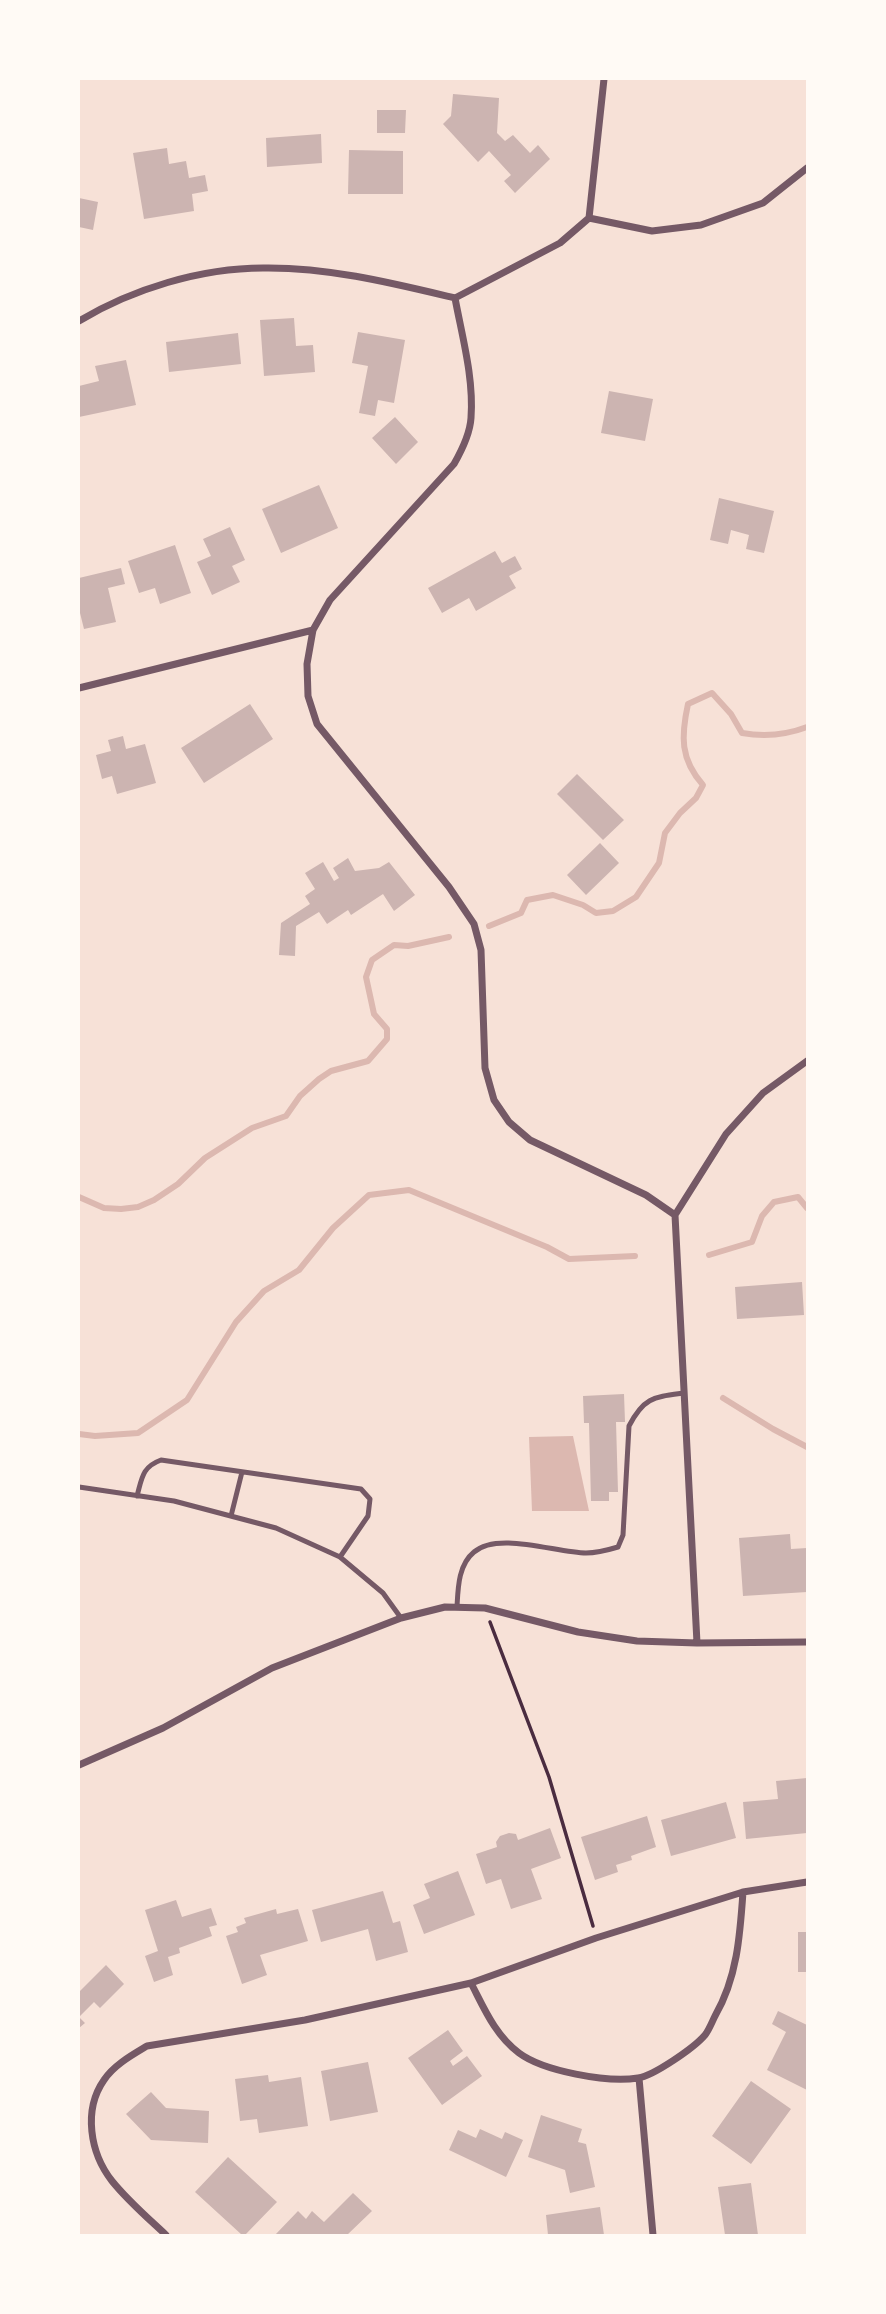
<!DOCTYPE html>
<html>
<head>
<meta charset="utf-8">
<style>
	body { margin:0 }
	#map { position:relative; width:886px; height:2314px; overflow:hidden; background:#f7e1d7; font-family:Poppins,sans-serif }
	canvas { display:block }
	.frame { position:absolute; inset:0; border:80px solid #fffaf5; pointer-events:none }
</style>
</head>
<body>
<div id="map">
<canvas width="886" height="2314"></canvas>
<div class="frame"></div>
</div>
<script>
const ctx = document.querySelector('canvas').getContext('2d');
ctx.lineJoin = 'round';
function fill(path, color) { ctx.fillStyle = color; ctx.fill(path, 'evenodd'); }
function trace(path, color, width, dash) { ctx.strokeStyle = color; ctx.lineWidth = width; ctx.lineCap = dash ? 'butt' : 'round'; ctx.setLineDash(dash || []); ctx.stroke(path); }
fill(new Path2D(`
	M573,1436l16,75h-57l-3,-74z`), '#dcb8b0');
trace(new Path2D(`
	M489,926l32,-13 6,-13 26,-5 30,10 13,8 17,-2 23,-14 23,-34 6,-30 15,-20 16,-15 7,-13c-23,-26 -22,-49 -15,-81l24,-11 19,21 11,19c23,4 44,2 65,-6
	M79,1197l25,11 17,1 17,-2 16,-7 24,-16 27,-26 47,-30 34,-12 14,-20 19,-17 12,-8 37,-10 19,-22v-10l-13,-15 -8,-37 6,-17 22,-15 14,1 41,-9
	M709,1255l43,-13 10,-26 12,-14 24,-5 9,11
	M723,1398l50,31 34,18
	M79,1434l16,2 43,-3 49,-33 49,-78 28,-31 35,-21 34,-42 36,-33 40,-5 138,57 22,12 66,-3`), '#dcb8b0', 6);
fill(new Path2D(`
	M453,94l46,4 -2,35 8,8 8,-6 17,18 8,-8 12,14 -35,34 -11,-12 7,-6 -22,-24 -11,11 -35,-38 8,-8z
	M377,110h29l-1,23h-28z
	M321,134l1,29 -55,4 -1,-29z
	M167,148l2,16 17,-3 3,17 16,-3 3,16 -16,3 2,17 -50,8 -11,-66z
	M349,150l54,1v43h-55z
	M79,198l19,4 -5,28 -14,-3z
	M294,318l2,28 17,-1 2,27 -51,4 -4,-56z
	M358,332l47,8 -11,63 -16,-3 -3,16 -16,-3 9,-47 -16,-3z
	M238,333l3,31 -72,8 -3,-30z
	M126,360l10,45 -57,12v-31l20,-5 -4,-15z
	M609,391l44,8 -8,42 -44,-8z
	M395,417l23,25 -22,22 -24,-26z
	M319,485l19,43 -57,25 -19,-44z
	M719,498l55,13 -10,42 -18,-4 3,-14 -18,-5 -3,14 -18,-4z
	M230,527l15,33 -13,6 8,16 -28,13 -15,-33 14,-6 -8,-17z
	M175,545l16,48 -31,11 -5,-16 -16,5 -11,-32z
	M495,551l7,12 13,-7 7,13 -13,7 7,12 -40,23 -7,-13 -27,15 -14,-25z
	M121,568l4,16 -17,4 8,34 -32,7 -5,-20v-31z
	M250,704l23,35 -69,44 -23,-35z
	M123,736l3,13 19,-5 11,39 -39,11 -5,-18 -10,3 -6,-24 15,-4 -3,-11z
	M577,774l47,46 -21,20 -46,-46z
	M600,843l19,20 -33,32 -19,-20z
	M348,858l7,13 24,-3 10,-6 26,33 -21,16 -11,-17 -32,21 -3,-5 -21,14 -8,-12 -23,14 -1,30 -16,-1 2,-32 29,-19 -5,-8 10,-7 -10,-16 18,-11 11,19 5,-3 -6,-10z
	M802,1282l2,33 -67,4 -2,-32z
	M624,1394l1,28h-9l2,70h-9v9h-18l-2,-78h-5l-1,-27z
	M790,1534l1,15 16,-1v44l-64,4 -4,-58z
	M807,1778v55l-61,6 -3,-37 35,-3 -2,-18z
	M726,1802l10,36 -65,18 -10,-36z
	M647,1816l9,31 -25,9 1,4 -16,5 2,7 -23,8 -14,-43z
	M550,1828l11,30 -30,11 11,30 -31,10 -10,-30 -15,5 -10,-30 21,-7 -1,-5 4,-6 9,-3 7,1 2,6z
	M458,1871l17,44 -51,19 -11,-29 17,-7 -6,-14z
	M383,1891l10,32 7,-2 8,31 -32,9 -8,-32 -47,13 -9,-32z
	M176,1900l6,17 29,-9 6,17 -8,2 3,9 -33,12 1,5 -12,4 5,18 -19,7 -9,-26 13,-5 -13,-41z
	M276,1909l1,5 21,-5 10,32 -48,14 7,20 -25,9 -16,-48 12,-4 -2,-5 10,-4 -2,-5z
	M798,1932h9v40h-9z
	M106,1965l18,19 -24,24 -6,-6 -15,15 6,6 -6,5v-36z
	M778,2011l29,14v65l-40,-20 19,-38 -14,-8z
	M448,2030l15,21 -13,10 3,5 14,-10 15,20 -40,29 -34,-47z
	M368,2062l10,50 -48,9 -9,-50z
	M268,2075l1,7 32,-5 7,49 -49,7 -2,-14 -17,2 -5,-42z
	M751,2081l40,28 -40,55 -39,-28z
	M151,2092l15,16 43,3 -1,32 -57,-3 -25,-26z
	M541,2115l41,14 -4,13 8,2 9,43 -25,6 -5,-23 -37,-13z
	M480,2129l22,10 3,-7 18,8 -17,37 -57,-27 9,-20 18,8z
	M228,2157l49,45 -32,33h-3l-47,-43z
	M751,2183l7,52h-33l-7,-48z
	M353,2193l19,18 -25,24h-72l23,-24 8,8 6,-8 12,11z
	M600,2207l4,28h-56l-2,-20z`), '#ccb4b1');
trace(new Path2D(`
	M490,1622l59,155 44,149`), '#4a2c40', 3.5);
trace(new Path2D(`
	M79,1487l95,14 102,27 64,29 43,36 18,25
	M137,1496c5,-18 5,-29 24,-36l200,29 9,10 -2,17 -28,41
	M231,1516l11,-44
	M457,1607c1,-18 1,-42 17,-55 24,-21 83,1 112,1 11,0 22,-3 32,-6l5,-12 6,-109c15,-29 25,-29 55,-33`), '#755966', 5);
trace(new Path2D(`
	M604,79l-15,139 -29,25 -105,55c7,38 19,80 16,120 -1,16 -9,32 -17,46l-124,136 -17,30 -6,34 1,32 9,28 132,163 25,37 7,26 4,118 9,32 15,22 21,18 116,55 29,20
	M589,218l63,13 49,-6 62,-22 44,-35
	M79,321c53,-32 122,-53 184,-53 65,-1 129,15 192,30
	M79,688l234,-58
	M675,1215l22,428
	M675,1215l51,-81 37,-41 44,-32
	M79,1765l84,-37 109,-60 129,-50 44,-11 40,1 93,24 59,9 60,2 110,-1
	M471,1983c13,25 24,52 48,70 24,18 88,30 119,25 15,-2 56,-30 67,-43 4,-5 7,-13 10,-19 22,-38 25,-80 28,-124
	M639,2078l14,157
	M166,2235c-18,-17 -38,-34 -54,-54 -22,-28 -29,-71 -8,-101 10,-15 28,-25 43,-34l158,-26 166,-37 125,-45 147,-46 64,-10`), '#755966', 7);
</script>
</body>
</html>
